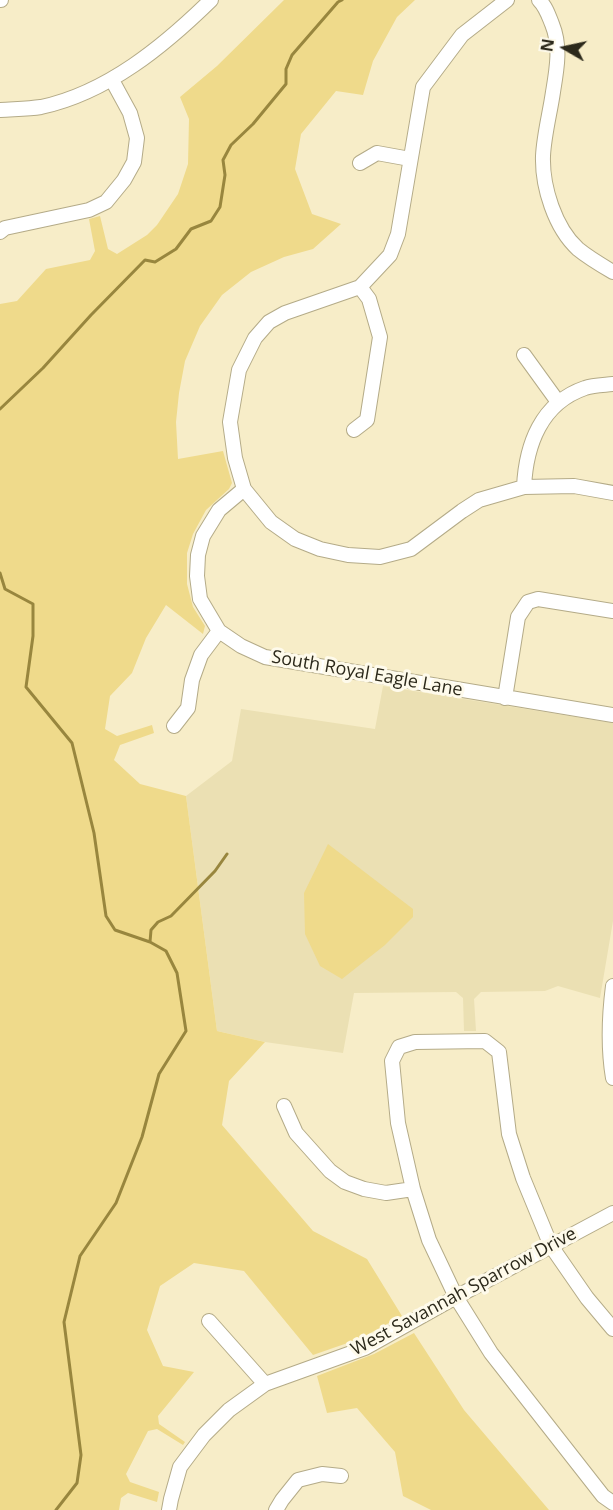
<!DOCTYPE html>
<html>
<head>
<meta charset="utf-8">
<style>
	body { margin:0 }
	#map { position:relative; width:613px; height:1510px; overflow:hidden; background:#f7edc8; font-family:"Open Sans",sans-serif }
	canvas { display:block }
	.north { position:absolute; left:535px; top:18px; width:60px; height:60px; -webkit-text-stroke:4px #fefaeb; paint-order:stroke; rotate:279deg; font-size:16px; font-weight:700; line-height:24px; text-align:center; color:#2c291b }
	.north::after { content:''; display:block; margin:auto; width:21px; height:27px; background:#2c291b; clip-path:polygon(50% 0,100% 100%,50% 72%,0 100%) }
</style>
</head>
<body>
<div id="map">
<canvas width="613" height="1510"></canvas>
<div class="north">N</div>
</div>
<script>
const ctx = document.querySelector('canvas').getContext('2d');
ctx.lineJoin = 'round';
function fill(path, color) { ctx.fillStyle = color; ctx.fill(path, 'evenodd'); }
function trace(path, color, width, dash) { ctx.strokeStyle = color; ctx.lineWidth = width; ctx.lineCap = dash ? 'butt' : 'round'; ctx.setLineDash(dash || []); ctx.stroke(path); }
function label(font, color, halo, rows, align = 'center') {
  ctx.font = font + ' "Open Sans",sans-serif'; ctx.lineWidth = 6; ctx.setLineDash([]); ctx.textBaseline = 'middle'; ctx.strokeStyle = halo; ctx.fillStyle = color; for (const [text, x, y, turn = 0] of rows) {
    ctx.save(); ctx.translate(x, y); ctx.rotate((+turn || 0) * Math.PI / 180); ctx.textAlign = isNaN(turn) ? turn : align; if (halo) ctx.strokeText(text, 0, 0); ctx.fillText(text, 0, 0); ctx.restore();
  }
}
fill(new Path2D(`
	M383,686l230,37v198l-13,77 -42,-12 -13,5 -64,1 -7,7 2,32h-12l-1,-33 -7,-6 -102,1 -11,60 -78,-11 -48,-11 -31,-235 46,-35 9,-52 134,20z`), '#ebe0b3');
fill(new Path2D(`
	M284,0h131l-18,17 -24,44 -10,34 -27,-4 -35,43 -6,35 17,45 29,10 -28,25 -29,8 -33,15 -29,23 -22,31 -15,35 -6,32 -3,29 2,37 45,-8 9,32 -3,6 -23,21 -13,24 -6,19v31l6,23 12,19 -2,8 -37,-29 -20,33 -14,35 -22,23 -5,33 12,7 35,-11 2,8 -34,12 -6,15 26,24 46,12 31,235 48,11 -36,39 -7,44 91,106 54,28 35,57 -43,23 -46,16 -69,-84 -50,-8 -34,23 -13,44 16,36 31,6 -36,44 1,8 26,18 -2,3 -26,-16 -9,2 -22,43 4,8 29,10 -2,10 -29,-9 -7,5 -2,12h-119v-1206l17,-3 29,-32 44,-9 5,-9 -6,-32 11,-3 8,33 9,5 30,-19 10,-10 21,-31 10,-30 1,-45 -9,-22 37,-31z
	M328,844l85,65v8l-28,28 -43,34 -22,-13 -15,-32 -1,-41z
	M414,1333l50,77 85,100h-118l-28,-14 -8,-44 -38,-44 -30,5 -10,-37 57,-22z`), '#efda8b');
trace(new Path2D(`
	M0,409l43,-41 48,-53 54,-55 10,2 21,-13 15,-20 20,-8 9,-14 5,-32 -2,-15 8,-15 22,-21 33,-40v-15l6,-14 46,-53 4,-2
	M0,573l5,16 28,15v32l-7,51 46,56 22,90 12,83 9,14 35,12 16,9 11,22 9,58 -27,43 -17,63 -26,66 -36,53 -16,66 17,133 -4,28 -21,27
	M150,942l1,-12 7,-8 13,-6 44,-45 12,-17`), '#98863e', 3);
const minor = new Path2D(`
	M0,0h1
	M507,0l-45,35 -39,52 -25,147 -8,21 -30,32 -75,26 -16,9 -14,16 -16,32 -9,52 5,36 9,31 27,33 24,17 25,10 28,6 32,2 31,-8 51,-38 17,-11 45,-13 50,-1 39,7
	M539,0c7,7 9,14 13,24 9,22 5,44 1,68 -3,21 -9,43 -10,64 -1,31 12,72 35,93 11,9 23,16 35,23
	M0,110c14,-1 28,-1 41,-3 66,-14 123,-61 170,-107
	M360,163l17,-10 33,6
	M0,232l5,-4 84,-18 17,-8 18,-22 10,-18 3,-24 -7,-25 -18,-33
	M524,355l34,47
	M354,430l13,-10 13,-83 -11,-38 -9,-12
	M524,487c2,-42 17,-84 61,-99 8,-3 19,-3 28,-4
	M244,489l-25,21 -16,26 -5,19 -1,21 3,23 19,32 22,15 24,11 348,58
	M505,698l13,-81 10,-15 10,-3 75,12
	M174,726l14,-18 4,-28 9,-25 18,-24
	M613,986c-4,31 -5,62 0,92
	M284,1106l12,27 34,38 15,11 19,7 22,4 27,-4
	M209,1321l56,63
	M613,1329l-26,-31 -36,-52 -28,-68 -14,-44 -10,-82 -14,-11 -70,1 -16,5 -7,14 6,62 15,66 16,51 27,57 35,56 112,143 10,7
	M169,1510l2,-11 9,-32 24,-32 25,-25 36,-26 100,-36 91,-51 157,-84
	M276,1510l6,-10 16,-20 24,-6 19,2`);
trace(minor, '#b4ab88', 16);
trace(minor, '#fff', 14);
label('18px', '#2c291b', '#fefaeb', [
	["South Royal Eagle Lane",367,674,10],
	["West Savannah Sparrow Drive",464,1292,-28]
]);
</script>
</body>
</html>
